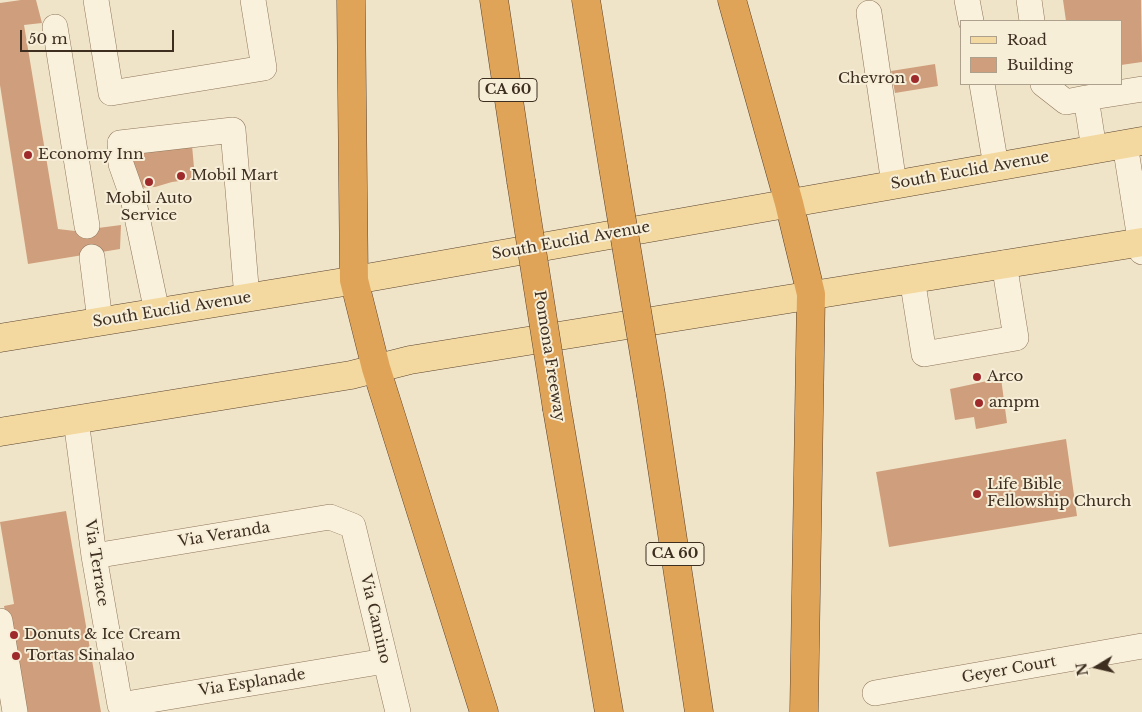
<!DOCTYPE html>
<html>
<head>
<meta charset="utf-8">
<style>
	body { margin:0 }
	#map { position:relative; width:1142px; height:712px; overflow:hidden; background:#f0e4c8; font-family:"Libre Baskerville",serif }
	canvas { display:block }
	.legend { position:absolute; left:960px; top:20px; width:162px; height:65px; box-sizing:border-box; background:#f7eed8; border:1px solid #ada18e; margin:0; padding:6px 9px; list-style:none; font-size:15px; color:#3d2e20 }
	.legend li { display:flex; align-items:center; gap:10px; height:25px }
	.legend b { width:25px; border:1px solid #ada18e }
	.north { position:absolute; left:1072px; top:642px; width:50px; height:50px; -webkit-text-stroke:4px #f7eed8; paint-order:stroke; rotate:261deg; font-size:14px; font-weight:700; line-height:20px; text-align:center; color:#3d2e20 }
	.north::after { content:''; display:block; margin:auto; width:18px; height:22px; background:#3d2e20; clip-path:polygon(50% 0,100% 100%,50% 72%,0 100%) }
	.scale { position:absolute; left:20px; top:30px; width:154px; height:22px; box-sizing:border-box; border:2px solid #3d2e20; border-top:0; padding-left:6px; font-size:15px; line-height:18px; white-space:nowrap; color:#3d2e20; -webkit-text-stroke:4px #f7eed8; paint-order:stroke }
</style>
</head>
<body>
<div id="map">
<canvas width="1142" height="712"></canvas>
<ul class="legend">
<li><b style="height:6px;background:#f3d9a0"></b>Road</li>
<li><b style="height:14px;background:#cf9f7d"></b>Building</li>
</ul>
<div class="north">N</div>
<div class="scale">50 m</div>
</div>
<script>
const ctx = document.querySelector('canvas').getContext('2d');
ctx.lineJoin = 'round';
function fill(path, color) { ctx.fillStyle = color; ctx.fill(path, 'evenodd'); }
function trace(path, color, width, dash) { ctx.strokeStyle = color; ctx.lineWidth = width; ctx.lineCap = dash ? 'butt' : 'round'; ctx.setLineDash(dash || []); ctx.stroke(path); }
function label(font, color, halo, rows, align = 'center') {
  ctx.font = font + ' "Libre Baskerville",serif'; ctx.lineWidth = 4; ctx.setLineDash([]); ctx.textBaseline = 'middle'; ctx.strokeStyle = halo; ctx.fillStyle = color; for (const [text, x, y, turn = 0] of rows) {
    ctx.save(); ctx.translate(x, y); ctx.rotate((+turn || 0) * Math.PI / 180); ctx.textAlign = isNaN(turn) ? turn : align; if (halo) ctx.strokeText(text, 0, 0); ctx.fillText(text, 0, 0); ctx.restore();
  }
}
fill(new Path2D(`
	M21,0h15l6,23 -18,2 34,204 17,2 46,-6 -1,24 -92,15 -28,-179v-82z
	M1063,0h78l1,62 -21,3v-44h-55z
	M935,64l3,22 -43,7 -4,-22z
	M192,145l3,34 -23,3 -17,5 -20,1 -4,-32 17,-5z
	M1001,378l6,45 -31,6 -2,-12 -19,3 -5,-31z
	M1066,439l11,77 -188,31 -13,-75z
	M66,511l35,201h-79l-18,-106 10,-2 -14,-82z`), '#cf9f7d');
const minor = new Path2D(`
	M96,0l15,93 153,-25 -11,-68
	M967,0l4,21
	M1029,0l3,21
	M869,13l25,171
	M55,27l32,199
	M982,84l14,82
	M1043,84l23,18 20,-4
	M1125,144l17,108
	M1094,149l-8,-51 56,-9
	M92,257l8,64
	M912,278l12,76 92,-16 -12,-75
	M157,312l-24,-114 -12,-34 -1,-21 113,-13 14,168
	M76,420l18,136 26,149 265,-44
	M94,556l236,-39 23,9 45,186
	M0,621l15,91
	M875,693l267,-47`);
const major = new Path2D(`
	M0,338l338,-55 804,-142
	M0,432l351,-57 59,-15 99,-16 633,-102`);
const highway = new Path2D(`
	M351,0l3,280 22,88 108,344
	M494,0l27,181
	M586,0l27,167
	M732,0l57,203 22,91 -7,418
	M651,395l48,317
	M557,409l52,303`);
trace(minor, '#8d765c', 26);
trace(major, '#5b4430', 29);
trace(highway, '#5b4430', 29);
trace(minor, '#faf1dc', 25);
trace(major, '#f3d9a0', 28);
trace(highway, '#e0a458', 28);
const highwayBridge = new Path2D(`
	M613,167l38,228
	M521,181l36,228`);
trace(highwayBridge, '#5b4430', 29, []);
trace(highwayBridge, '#e0a458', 28);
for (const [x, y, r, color] of [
	[915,79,5,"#9e2a2b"],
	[28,155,5,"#9e2a2b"],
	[181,176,5,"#9e2a2b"],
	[149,182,5,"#9e2a2b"],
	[977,377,5,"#9e2a2b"],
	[979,403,5,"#9e2a2b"],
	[977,494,5,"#9e2a2b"],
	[14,635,5,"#9e2a2b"],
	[16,656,5,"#9e2a2b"]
]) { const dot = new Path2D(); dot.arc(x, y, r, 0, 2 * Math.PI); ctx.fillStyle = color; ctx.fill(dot); trace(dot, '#f7eed8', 2); }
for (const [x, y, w] of [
	[508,90,58],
	[675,554,58]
]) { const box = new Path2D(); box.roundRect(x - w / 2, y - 11.5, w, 23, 4); ctx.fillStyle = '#f7eed8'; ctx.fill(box); trace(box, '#3d2e20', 1); }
label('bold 14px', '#3d2e20', null, [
	["CA 60",508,90],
	["CA 60",675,554]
]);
label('15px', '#3d2e20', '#f7eed8', [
	["Chevron",905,79,"right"],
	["Economy Inn",38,155],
	["Mobil Mart",191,176],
	["Mobil Auto",149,199,"center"],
	["Service",149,216,"center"],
	["Arco",987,377],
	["ampm",989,403],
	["Life Bible",987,485],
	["Fellowship Church",987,502],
	["Donuts & Ice Cream",24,635],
	["Tortas Sinalao",26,656]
], 'left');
label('15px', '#3d2e20', '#f7eed8', [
	["South Euclid Avenue",970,171,-10],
	["South Euclid Avenue",571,241,-10],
	["South Euclid Avenue",172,310,-9],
	["Pomona Freeway",549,356,81],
	["Via Veranda",224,535,-9],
	["Via Terrace",96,563,81],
	["Via Camino",375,619,77],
	["Geyer Court",1009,670,-10],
	["Via Esplanade",252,683,-9]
]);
</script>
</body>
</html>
